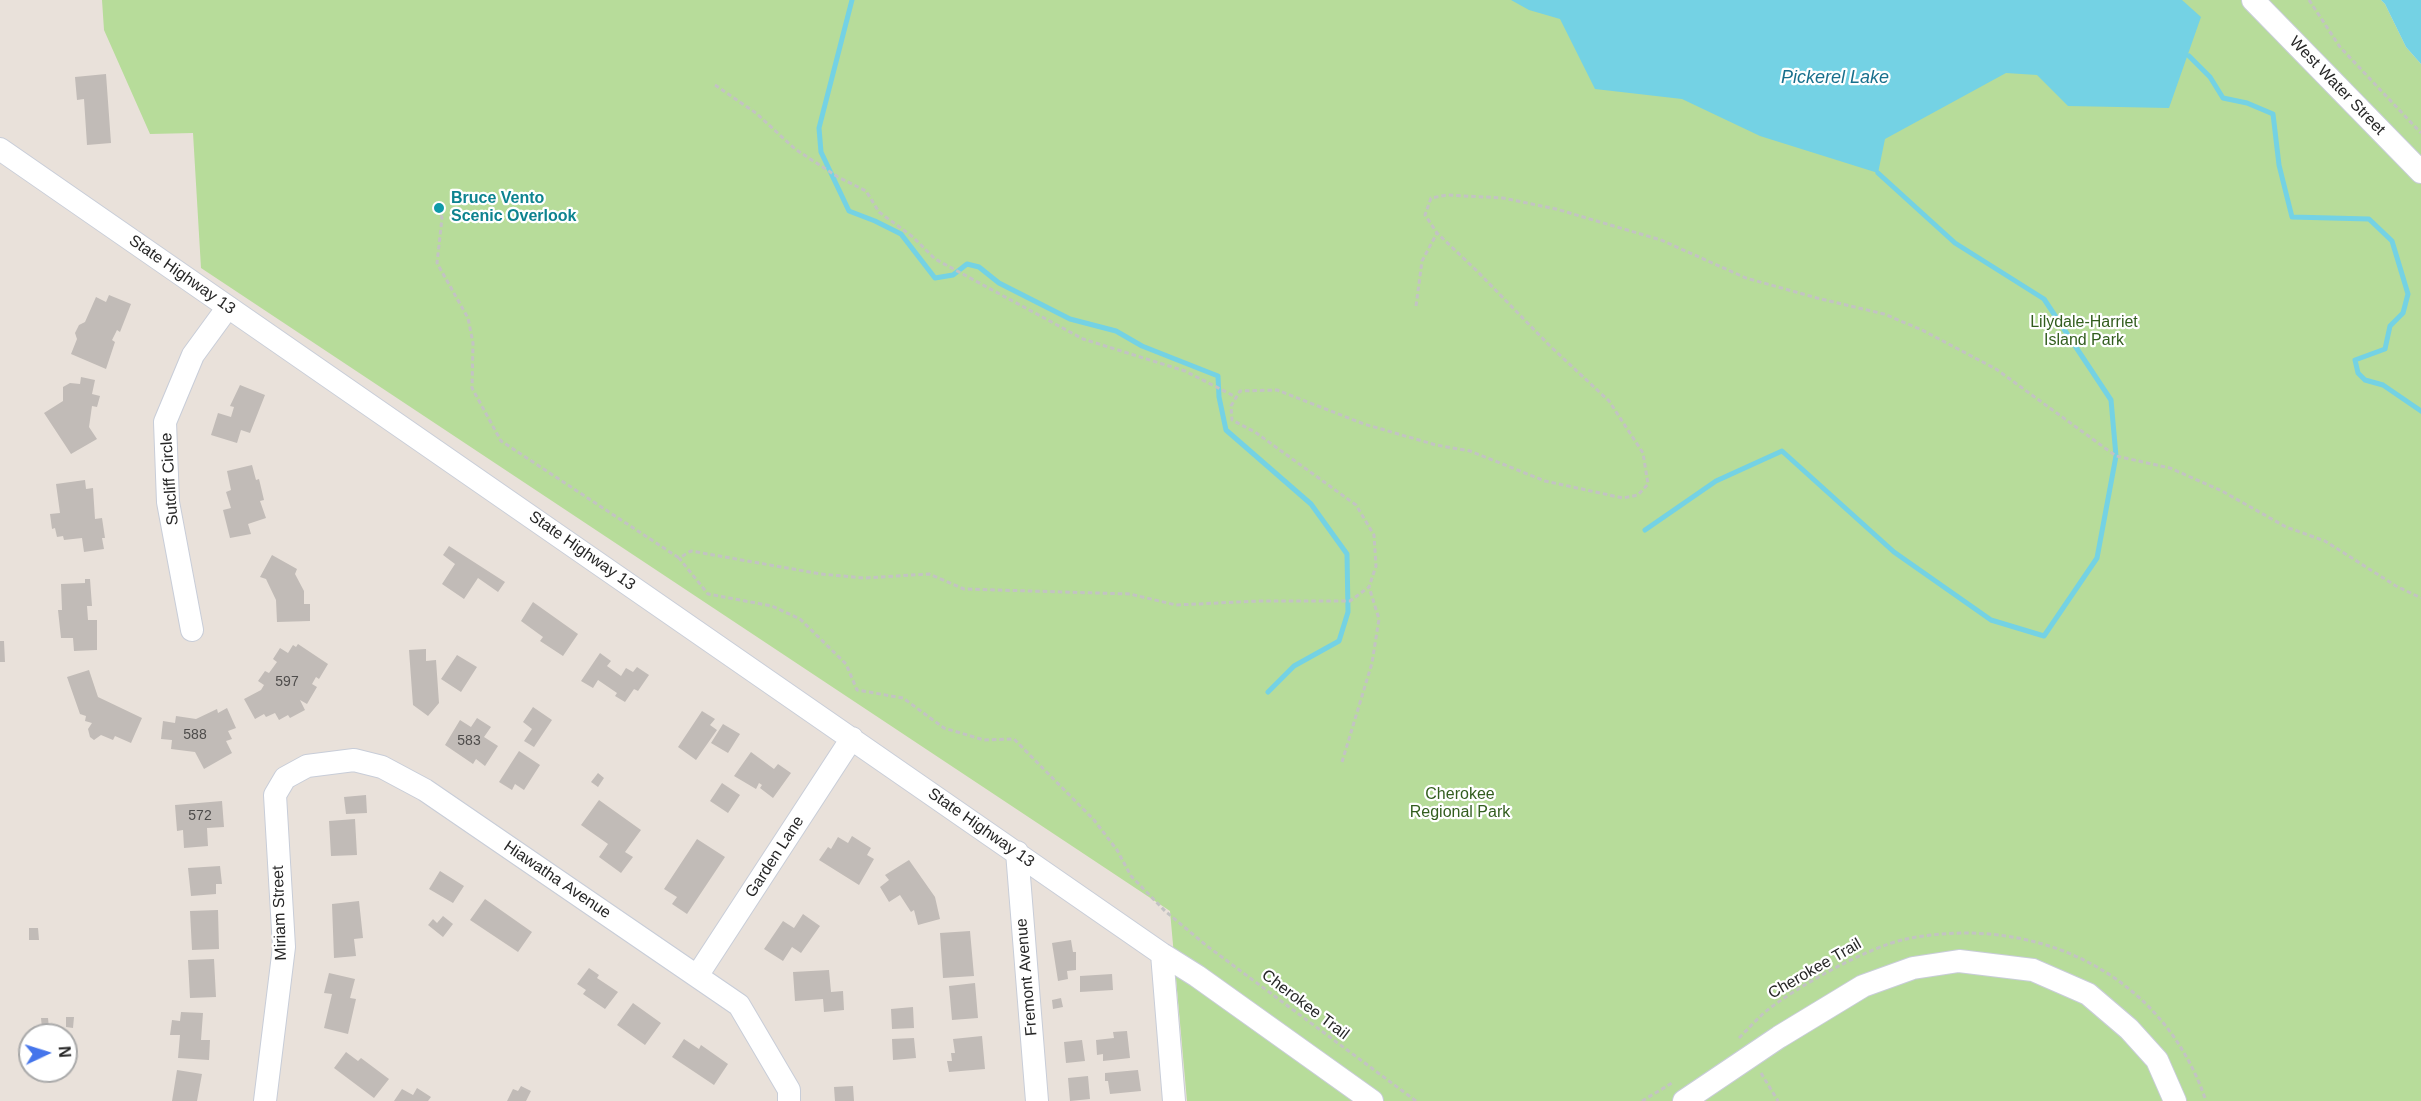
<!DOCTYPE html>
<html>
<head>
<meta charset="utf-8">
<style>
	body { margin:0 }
	#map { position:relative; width:2421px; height:1101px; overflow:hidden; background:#e9e1da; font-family:Arial,sans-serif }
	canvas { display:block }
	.north { position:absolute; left:18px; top:1023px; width:60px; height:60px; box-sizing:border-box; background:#fff; border:2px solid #a9a9a9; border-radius:50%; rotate:86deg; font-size:16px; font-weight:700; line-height:24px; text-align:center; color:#272727 }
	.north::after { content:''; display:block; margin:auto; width:21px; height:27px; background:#4575eb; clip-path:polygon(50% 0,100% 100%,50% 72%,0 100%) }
</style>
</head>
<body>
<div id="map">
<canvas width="2421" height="1101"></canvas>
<div class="north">N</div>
</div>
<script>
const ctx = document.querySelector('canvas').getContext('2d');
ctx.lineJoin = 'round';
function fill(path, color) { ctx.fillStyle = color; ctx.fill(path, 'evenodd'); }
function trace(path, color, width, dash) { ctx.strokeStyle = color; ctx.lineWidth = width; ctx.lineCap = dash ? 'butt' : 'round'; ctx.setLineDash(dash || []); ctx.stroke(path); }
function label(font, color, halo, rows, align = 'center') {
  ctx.font = font + ' Arial,sans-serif'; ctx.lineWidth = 4.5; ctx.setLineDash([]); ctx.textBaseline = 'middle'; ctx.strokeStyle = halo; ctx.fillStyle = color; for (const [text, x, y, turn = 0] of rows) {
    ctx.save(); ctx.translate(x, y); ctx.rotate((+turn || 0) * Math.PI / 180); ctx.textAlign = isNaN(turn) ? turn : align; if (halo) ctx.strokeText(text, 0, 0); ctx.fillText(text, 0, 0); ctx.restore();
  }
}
fill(new Path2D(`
	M102,0h2279l4,4 21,43 15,17v1037h-1234l-17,-190 -969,-643 -8,-135 -43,1 -46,-104z`), '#b7dc9a');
fill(new Path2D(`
	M1511,0h671l19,17 -32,91 -101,-2 -31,-31 -31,-2 -121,66 -7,34 -118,-37 -78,-37 -87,-10 -35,-70 -31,-9z
	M2381,0h40v64l-15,-17 -21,-43z`), '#74d2e4');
trace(new Path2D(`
	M852,0l-33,128 2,24 28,59 26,10 26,13 34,44 18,-3 14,-11 12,3 20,16 71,36 46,12 26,15 76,30 1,21 7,33 85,74 36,50 1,58 -9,29 -45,25 -26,26
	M2189,56l21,21 13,21 24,5 26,11 6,51 13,52 77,2 23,22 16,53 -5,19 -13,13 -5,23 -30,11 3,13 7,7 18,5 38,26
	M1645,530l71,-49 66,-30 112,101 97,68 53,16 53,-78 19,-102 -5,-56 -67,-101 -89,-56 -77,-70`), '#74d2e4', 5);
fill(new Path2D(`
	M106,74l5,69 -24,2 -3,-46 -7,1 -2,-23z
	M109,295l22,9 -11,28 -3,-2 -5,10 3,2 -9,27 -35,-15 6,-15 -2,-6 4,-8 6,-3 11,-25 10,5z
	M81,377l14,3 -3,14 8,2 -3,11 -5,-1 -3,21 8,12 -26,15 -27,-41 19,-12v-14l7,-4 10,1z
	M240,385l25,10 -15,38 -9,-3 -4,13 -26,-8 7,-22 13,4 3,-10 -4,-1z
	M252,465l4,15 3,-1 5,21 -4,1 6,17 -18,6 3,10 -21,4 -7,-28 8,-2 -5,-16 5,-2 -4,-19z
	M85,480l1,9 7,-1 2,31 7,-1 3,20h-3l2,11 -20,3 -2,-14 -18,2 -1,-4 -6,1 -2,-9 -3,1 -2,-15 10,-1 -4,-29z
	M449,546l56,36 -7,10 -20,-14 -14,21 -22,-15 13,-20 -12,-9z
	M272,555l25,14 -2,5 9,17v13h6v17l-33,1 -1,-22 -10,-21 -6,-2z
	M85,579h5l2,27h-5l1,14h9v30l-23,1 -1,-13h-12l-3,-28h4l-1,-26 24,-1z
	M533,602l45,32 -15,22 -23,-15 3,-4 -22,-16z
	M0,641h4l1,21h-5z
	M298,644l30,20 -9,15 -3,-2 -4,7 5,3 -10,17 -7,-4 5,10 -15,8 -2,-3 -9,5 -4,-7 -9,4 -2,-3 -9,5 -11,-20 17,-9 3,-5 -6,-4 7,-10 4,2 8,-11 -4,-3 7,-11 8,5 5,-8 3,2z
	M426,649v12l10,-1 3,43 -11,13 -15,-11 -4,-55z
	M600,653l11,8 -4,5 14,10 5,-8 7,4 4,-5 12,8 -11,16 -4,-2 -9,13 -10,-6 2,-3 -19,-13 -5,8 -12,-7z
	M457,655l20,12 -16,25 -20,-13z
	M89,670l9,27 44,21 -11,25 -16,-7 -2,4 -12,-5 -7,5 -4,-3 -2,-8 4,-6 -7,-2 1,-5 -6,-2 -13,-37z
	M533,707l19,13 -18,27 -10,-6 8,-12 -9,-7z
	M227,708l9,20 -8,3 4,8 -6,2 6,12 -28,16 -9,-17 -24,-3 1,-9 -11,-1 2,-18 12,2 1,-7 20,3 21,-10 1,4z
	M702,711l13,8 -5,6 7,5 -21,30 -18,-13z
	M477,718l14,9 -7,10 14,9 -13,20 -9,-7 -3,5 -28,-19 15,-25 11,7z
	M723,724l17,10 -12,19 -17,-10z
	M519,751l21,14 -16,25 -9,-6 -3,6 -13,-8z
	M751,752l23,17 4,-5 13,9 -18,25 -13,-10 2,-3 -3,-2 -3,6 -22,-13z
	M598,773l6,5 -6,9 -7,-5z
	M722,783l18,12 -12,18 -18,-12z
	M366,795l1,18 -21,1 -2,-17z
	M599,800l42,30 -16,22 8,5 -12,16 -22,-16 9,-13 -27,-19z
	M222,801l2,26 -17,1 1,18 -24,2 -1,-18 -6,1 -2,-26z
	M355,819l2,36 -26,1 -2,-35z
	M852,836l19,12 -4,7 7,4 -15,26 -40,-25 9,-13 3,2 7,-12 10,6z
	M697,839l28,18 -38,57 -15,-10 5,-7 -13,-8z
	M909,860l26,37 5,22 -22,6 -4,-15 -3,2 -11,-17 -11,7 -9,-15 9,-7 -4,-5z
	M220,866l2,18h-6v10l-25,2 -3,-28z
	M440,871l24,15 -11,17 -24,-14z
	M485,899l47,33 -14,20 -48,-32z
	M359,901l4,37 -9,1 2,17 -22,2 -2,-54z
	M218,910l1,39 -27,1 -2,-39z
	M803,914l17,12 -19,27 -9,-6 -9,14 -19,-12 19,-28 11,7z
	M443,916l10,8 -10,13 -15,-12 5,-6 4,4z
	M29,928h9l1,12h-10z
	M970,931l4,45 -31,2 -3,-45z
	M1071,940l2,12h3v18l-9,1 1,8 -10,2 -6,-38z
	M214,959l2,38 -26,1 -2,-38z
	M589,968l10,7 -2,3 21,14 -13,17 -22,-15 3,-4 -9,-6z
	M829,970l2,22 12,-1 1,19 -20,2 -1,-13 -28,2 -2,-29z
	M329,973l26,6 -5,19 6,1 -8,35 -24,-6 8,-34 -8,-1z
	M1112,974l1,16 -33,2v-16z
	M975,983l3,35 -26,2 -3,-34z
	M1061,998l2,9 -10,2 -1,-9z
	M633,1003l28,20 -16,22 -28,-20z
	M913,1007l1,21 -22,1 -1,-20z
	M181,1012l22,1 -2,27h9l-1,20 -31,-2 2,-23h-10l2,-15 8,1z
	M66,1017h8l-1,11 -7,-1z
	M41,1018h7l1,10h-7z
	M1127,1031l3,27 -27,3v-7l-6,1 -1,-15 18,-2 -1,-6z
	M982,1036l3,33 -36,3 -2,-11h5l-1,-8h4l-2,-14z
	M914,1038l2,20 -23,2 -1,-21z
	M684,1039l15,10 2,-4 27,19 -14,21 -42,-28z
	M1082,1040l3,21 -19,2 -2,-21z
	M346,1052l12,9 3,-3 28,21 -15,19 -40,-30z
	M177,1070l25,4 -5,27h-25z
	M1138,1070l3,21 -31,3 -2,-13h-3v-8z
	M1088,1076l2,23 -20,2 -2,-23z
	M521,1086l10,5 -5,10h-19l6,-12 5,2z
	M853,1086l1,15h-19l-1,-14z
	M417,1088l14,9 -3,4h-34l8,-12 11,6z`), '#c1bbb7');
const minor = new Path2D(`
	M2253,0l168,172
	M0,149l1162,805 35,22 175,125
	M192,630l-24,-128 -3,-80 28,-67 35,-48
	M1017,852l20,249
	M1162,954l12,147
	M697,976l155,-238
	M265,1101l19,-154 -9,-152 10,-17 22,-12 47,-6 28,7 43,23 314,215 50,85v11
	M1684,1101l95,-64 84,-51 50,-18 46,-7 74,9 55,24 41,35 28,31 18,41`);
trace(minor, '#c8cdd8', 24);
trace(new Path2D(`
	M2309,0l31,47 81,86
	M715,85l41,28 39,36 43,28 28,14 13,21 34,25 22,22 148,80 102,32 51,26
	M439,208l3,10 -5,45 31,55 5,25 -1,45 29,53 178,117
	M1416,306l6,-45 15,-28
	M1342,762l30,-99 7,-44 -10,-32
	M1739,1038c9,-9 17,-18 26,-26 31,-25 103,-65 141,-73 129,-26 257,34 300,162
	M1761,1073l17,28
	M1416,1101l-209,-155 -42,-35 -34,-35 -14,-26 -23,-30 -80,-81 -30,1 -40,-12 -41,-30 -46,-8 -11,-26 -46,-45 -28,-13 -64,-12 -29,-36 12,-7 130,23 43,4 65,-4 35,15 166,5 46,11 83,-4h91l19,-14 7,-21 -2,-31 -18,-30 -101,-73 -23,-12 -1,-14 9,-15 37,-1 87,34 72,21 34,6 75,30 78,17 15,-3 10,-11 -5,-31 -34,-52 -60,-56 -72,-74 -40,-38 -12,-18 6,-17 16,-3 56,3 53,11 105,31 85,38 71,20 67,16 38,16 74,39 120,87 54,12 52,23 64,36 39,14 71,45 25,12
	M1642,1101l30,-18`), '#c3c3c3', 3, [4.5, 3]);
trace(minor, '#fff', 22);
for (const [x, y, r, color] of [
	[439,208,6,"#0f9aa8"]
]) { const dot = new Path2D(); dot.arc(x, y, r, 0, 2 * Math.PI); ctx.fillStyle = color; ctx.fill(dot); trace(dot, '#fff', 2); }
label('14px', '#4e4c4b', null, [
	["597",287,682],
	["588",195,735],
	["583",469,741],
	["572",200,816]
]);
label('16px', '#272727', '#fff', [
	["West Water Street",2337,86,46],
	["State Highway 13",182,275,35],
	["Sutcliff Circle",170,479,-94],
	["State Highway 13",582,551,35],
	["State Highway 13",981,828,35],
	["Garden Lane",775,857,-57],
	["Hiawatha Avenue",557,880,34],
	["Miriam Street",280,913,-92],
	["Cherokee Trail",1815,969,-30],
	["Fremont Avenue",1027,977,-95],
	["Cherokee Trail",1305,1005,37]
]);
label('bold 16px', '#0d838f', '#fff', [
	["Bruce Vento",451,199],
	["Scenic Overlook",451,217]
], 'left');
label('16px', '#325d1e', '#fff', [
	["Lilydale-Harriet",2084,323],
	["Island Park",2084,341],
	["Cherokee",1460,795],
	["Regional Park",1460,813]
]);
label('italic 18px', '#176f8c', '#fff', [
	["Pickerel Lake",1835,78]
]);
</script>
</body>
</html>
